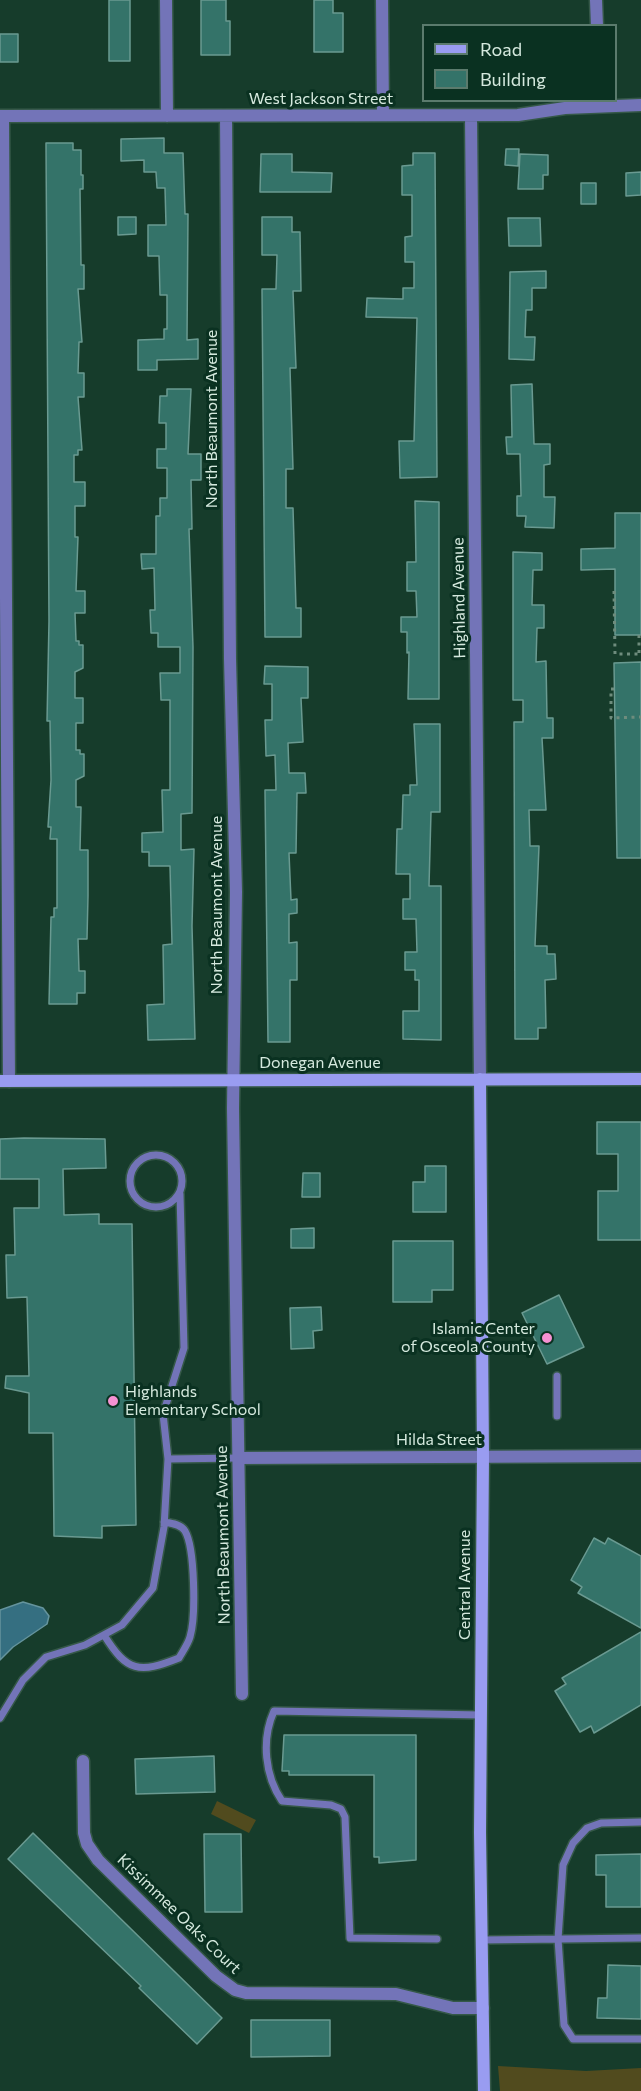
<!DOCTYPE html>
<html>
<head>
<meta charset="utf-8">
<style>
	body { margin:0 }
	#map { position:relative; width:641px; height:2091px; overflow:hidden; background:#163c2b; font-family:Commissioner,sans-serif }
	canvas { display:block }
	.legend { position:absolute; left:422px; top:24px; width:195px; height:78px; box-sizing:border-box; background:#0a3121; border:2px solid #5b7b6d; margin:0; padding:8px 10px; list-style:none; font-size:18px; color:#d5e9de }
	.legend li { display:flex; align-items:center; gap:12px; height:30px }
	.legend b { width:30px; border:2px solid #5b7b6d }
</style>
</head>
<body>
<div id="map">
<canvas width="641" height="2091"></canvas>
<ul class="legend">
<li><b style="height:8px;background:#999cf1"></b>Road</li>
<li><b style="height:16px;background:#347369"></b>Building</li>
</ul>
</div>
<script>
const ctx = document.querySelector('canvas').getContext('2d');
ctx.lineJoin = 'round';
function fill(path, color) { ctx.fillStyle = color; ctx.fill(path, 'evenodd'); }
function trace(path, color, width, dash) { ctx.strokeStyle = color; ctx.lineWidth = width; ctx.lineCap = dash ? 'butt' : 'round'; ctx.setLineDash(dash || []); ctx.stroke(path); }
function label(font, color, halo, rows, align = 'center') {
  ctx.font = font + ' Commissioner,sans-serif'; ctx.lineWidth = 6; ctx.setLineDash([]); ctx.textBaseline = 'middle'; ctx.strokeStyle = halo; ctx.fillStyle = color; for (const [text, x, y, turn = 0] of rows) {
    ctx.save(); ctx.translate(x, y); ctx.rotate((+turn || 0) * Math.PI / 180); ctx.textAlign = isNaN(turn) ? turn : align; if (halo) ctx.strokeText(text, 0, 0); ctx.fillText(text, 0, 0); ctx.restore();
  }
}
fill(new Path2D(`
	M217,1801l39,19 -7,13 -38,-19z
	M498,2066l88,5 55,-3v23h-141z`), '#514b1e');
const water = new Path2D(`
	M23,1602l20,6 6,8 -2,8 -34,23 -13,13v-50z`);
fill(water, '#356f81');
trace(water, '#65949d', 1.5);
const building = new Path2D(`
	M109,0h21v61h-21z
	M201,0h25v21h4v34h-29z
	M314,0h19v13h10v39h-29z
	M0,34h18v28h-18z
	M164,138v15h19l2,61h3l-1,126 11,-1v20l-41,1v10h-19v-30l26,-1v-10h3v-34h-7l-1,-39h-11v-31h18l-1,-37h-8l-1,-16h-12v-12l-23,1v-22z
	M46,143h27v7h8v25h2v14h-3l1,76h3v24h-6l4,53h-3l-1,31h6v24h-6l4,53h-4v5h-4v27h11v24h-10v31h3l-2,54h9v22h-10l1,28h3v4h4v23l-8,4v26h8v25h-7v27h4v4h4v22l-8,4v27h5l-1,43h8v46l-1,43h-9l1,32h6v22h-8v11h-28l2,-87h3v-9h3v-69h-7l1,-12h-3l3,-47 -1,-59h-3l2,-100z
	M506,149h13l-1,17 -13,-1z
	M413,153h22l2,324 -37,1 -1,-37h15l3,-123 -51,-1 1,-19 36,1v-11h11v-26h-9v-25l7,-1v-41h-10v-29l11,-1z
	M261,154h31v18l40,1 -1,19h-71z
	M520,154l28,1v20h-5v14h-25z
	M641,172v23l-15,1v-23z
	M581,183h15v21h-15z
	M118,217h18v17l-18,1z
	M262,217h30v15h8l1,59h-8l3,77h-6l3,101h-7v39h7l3,100h5v29h-36l-3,-348h14l1,-34h-15z
	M508,218h32l1,28h-32z
	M546,271v17h-14v22h-6l-1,27h10l-1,23 -25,-1 1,-87z
	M532,384l2,60h16v20l-6,1v32h11l-1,31 -29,-1 1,-11h-9v-20h4l-1,-42h-13l-1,-17h6l-1,-52z
	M167,389h24l-3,65h13v26h-10l1,49h-3l4,118 -1,166 -11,1v36l13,-1 -2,77 3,113 -47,1 -1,-35 17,-1 -1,-59 9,-1 -2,-78h-21v-14h-7v-19l21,-1 -1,-42h8v-90h-9l-1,-27h20v-26h-22v-14h-7l-1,-23h5l-1,-42 -12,1 -1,-15h15v-38h4v-18h7v-30h-10v-19h9v-26h-7l1,-27h7z
	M415,501l24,1v197h-31l1,-47 -2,1v-21h-6v-15h16l-1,-26h-9v-29h9z
	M615,513h26v122h-26v-66l-34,1v-21l34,-1z
	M513,552l29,1v17h-9l-1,35h12v23h-7l-1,34 10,-1 1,57h6v20h-11l4,72h-17l1,36h9l-4,100h12v8h8l1,25 -11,1 1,48h-8v11h-23l-1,-317h9v-22h-10z
	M641,662v196h-24l-3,-195z
	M265,666l43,1v31h-7l2,44 -15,1 1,30h16l1,20h-9l-1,60h-7l2,47 6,-1v14l-8,1v29l8,-1v38h-7v62h-22l-3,-252h11l-1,-35 -9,1 -1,-36h7v-36h-8z
	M414,724h26v88h-9l-2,74h12v154l-38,-1v-28h16v-31h-4v-10h-10v-18h12l-1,-33h-13v-20h7v-25h-14l1,-45h5l1,-34h7v-10h7z
	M597,1122h44v118h-43v-49h20v-37h-21z
	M24,1138l81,1 1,29 -43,1 1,46 35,-1v10h33l4,301 -34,1v12l-48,-2 -1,-103h-24v-40l-24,-5 1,-12h23l-2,-79 -20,1 -1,-43h9l-1,-47h25v-29h-39v-40z
	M425,1166h21v46h-33v-30h12z
	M303,1173h17v24h-18z
	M314,1228v20h-23v-19z
	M393,1241h60v49h-21v12h-39z
	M559,1295l25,52 -37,17 -25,-51z
	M321,1307l1,23 -9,1 1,17 -23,1 -1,-41z
	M594,1538l11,6 3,-6 33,18v72l-63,-35 4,-6 -11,-7z
	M641,1632v73l-47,28 -3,-7 -11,6 -25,-41 11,-7 -4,-6z
	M284,1735h132v125l-37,3v-6h-5v-82h-85v-4h-7z
	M214,1756l1,36 -79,2 -1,-35z
	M33,1833l189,185 -25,26 -58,-56 2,-2 -133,-127z
	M204,1834h37l1,78h-37z
	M641,1854v53h-35v-32h-10v-20z
	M608,1965l33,1v53l-44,-1 1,-20h9z
	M251,2020h79v36l-79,1z`);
fill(building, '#347369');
trace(building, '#6a9a91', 1.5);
const lane = new Path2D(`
	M130 1181a26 26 0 1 1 52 0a26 26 0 1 1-52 0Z
	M557,1376v40
	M168,1459l-5,-45 21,-66 -4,-154
	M104,1635c23,37 35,39 75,23 4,-7 9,-14 11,-21 6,-20 5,-89 -5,-106 -4,-7 -14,-8 -21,-9
	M0,1718l23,-38 23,-23 39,-12 37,-20 31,-37 11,-61 4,-68 70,-1
	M641,1822l-40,1 -14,5 -14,15 -10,22 -5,74 6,86 9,14h68
	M437,1939l-87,-1 -5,-121 -4,-8 -10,-4 -49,-4c-17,-25 -21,-61 -8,-90l207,4
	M482,1940l159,-2`);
const street = new Path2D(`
	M166,0l1,116
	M382,0l1,115
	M596,0l1,26
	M0,116l518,-1 47,-7 76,-3
	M3,116l6,965
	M226,116l4,543 6,233 -3,216 9,586
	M471,116l9,963
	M238,1458l403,-2
	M83,1761l1,72 3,11 11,16 118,116 19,14 11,3 150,1 57,14h30`);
const secondary = new Path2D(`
	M480,1079l3,377 -3,376 4,259
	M0,1081l641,-2`);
trace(lane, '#355848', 10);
trace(street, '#355848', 15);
trace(secondary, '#355848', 15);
trace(new Path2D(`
	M614,591l1,63h26
	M639,635v19
	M614,689h-3v29l30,-1`), '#6e8c7d', 3, [3, 4.5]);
trace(lane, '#7374b8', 7);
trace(street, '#7374b8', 12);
trace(secondary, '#999cf1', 12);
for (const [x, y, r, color] of [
	[547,1338,6,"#f591d2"],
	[113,1401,6,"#f591d2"]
]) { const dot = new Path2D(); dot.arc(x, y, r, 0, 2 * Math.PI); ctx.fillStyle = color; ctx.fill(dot); trace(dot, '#0a3121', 2); }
label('16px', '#d5e9de', '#0a3121', [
	["West Jackson Street",321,99],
	["North Beaumont Avenue",212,419,-90],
	["Highland Avenue",459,598,-91],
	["North Beaumont Avenue",217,905,-90],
	["Donegan Avenue",320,1063],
	["Hilda Street",439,1440],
	["North Beaumont Avenue",223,1535,-91],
	["Central Avenue",465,1585,-90],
	["Kissimmee Oaks Court",179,1914,44]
]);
label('16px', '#d5e9de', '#0a3121', [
	["Islamic Center",535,1329],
	["of Osceola County",535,1347],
	["Highlands",125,1392,"left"],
	["Elementary School",125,1410,"left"]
], 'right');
</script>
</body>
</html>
